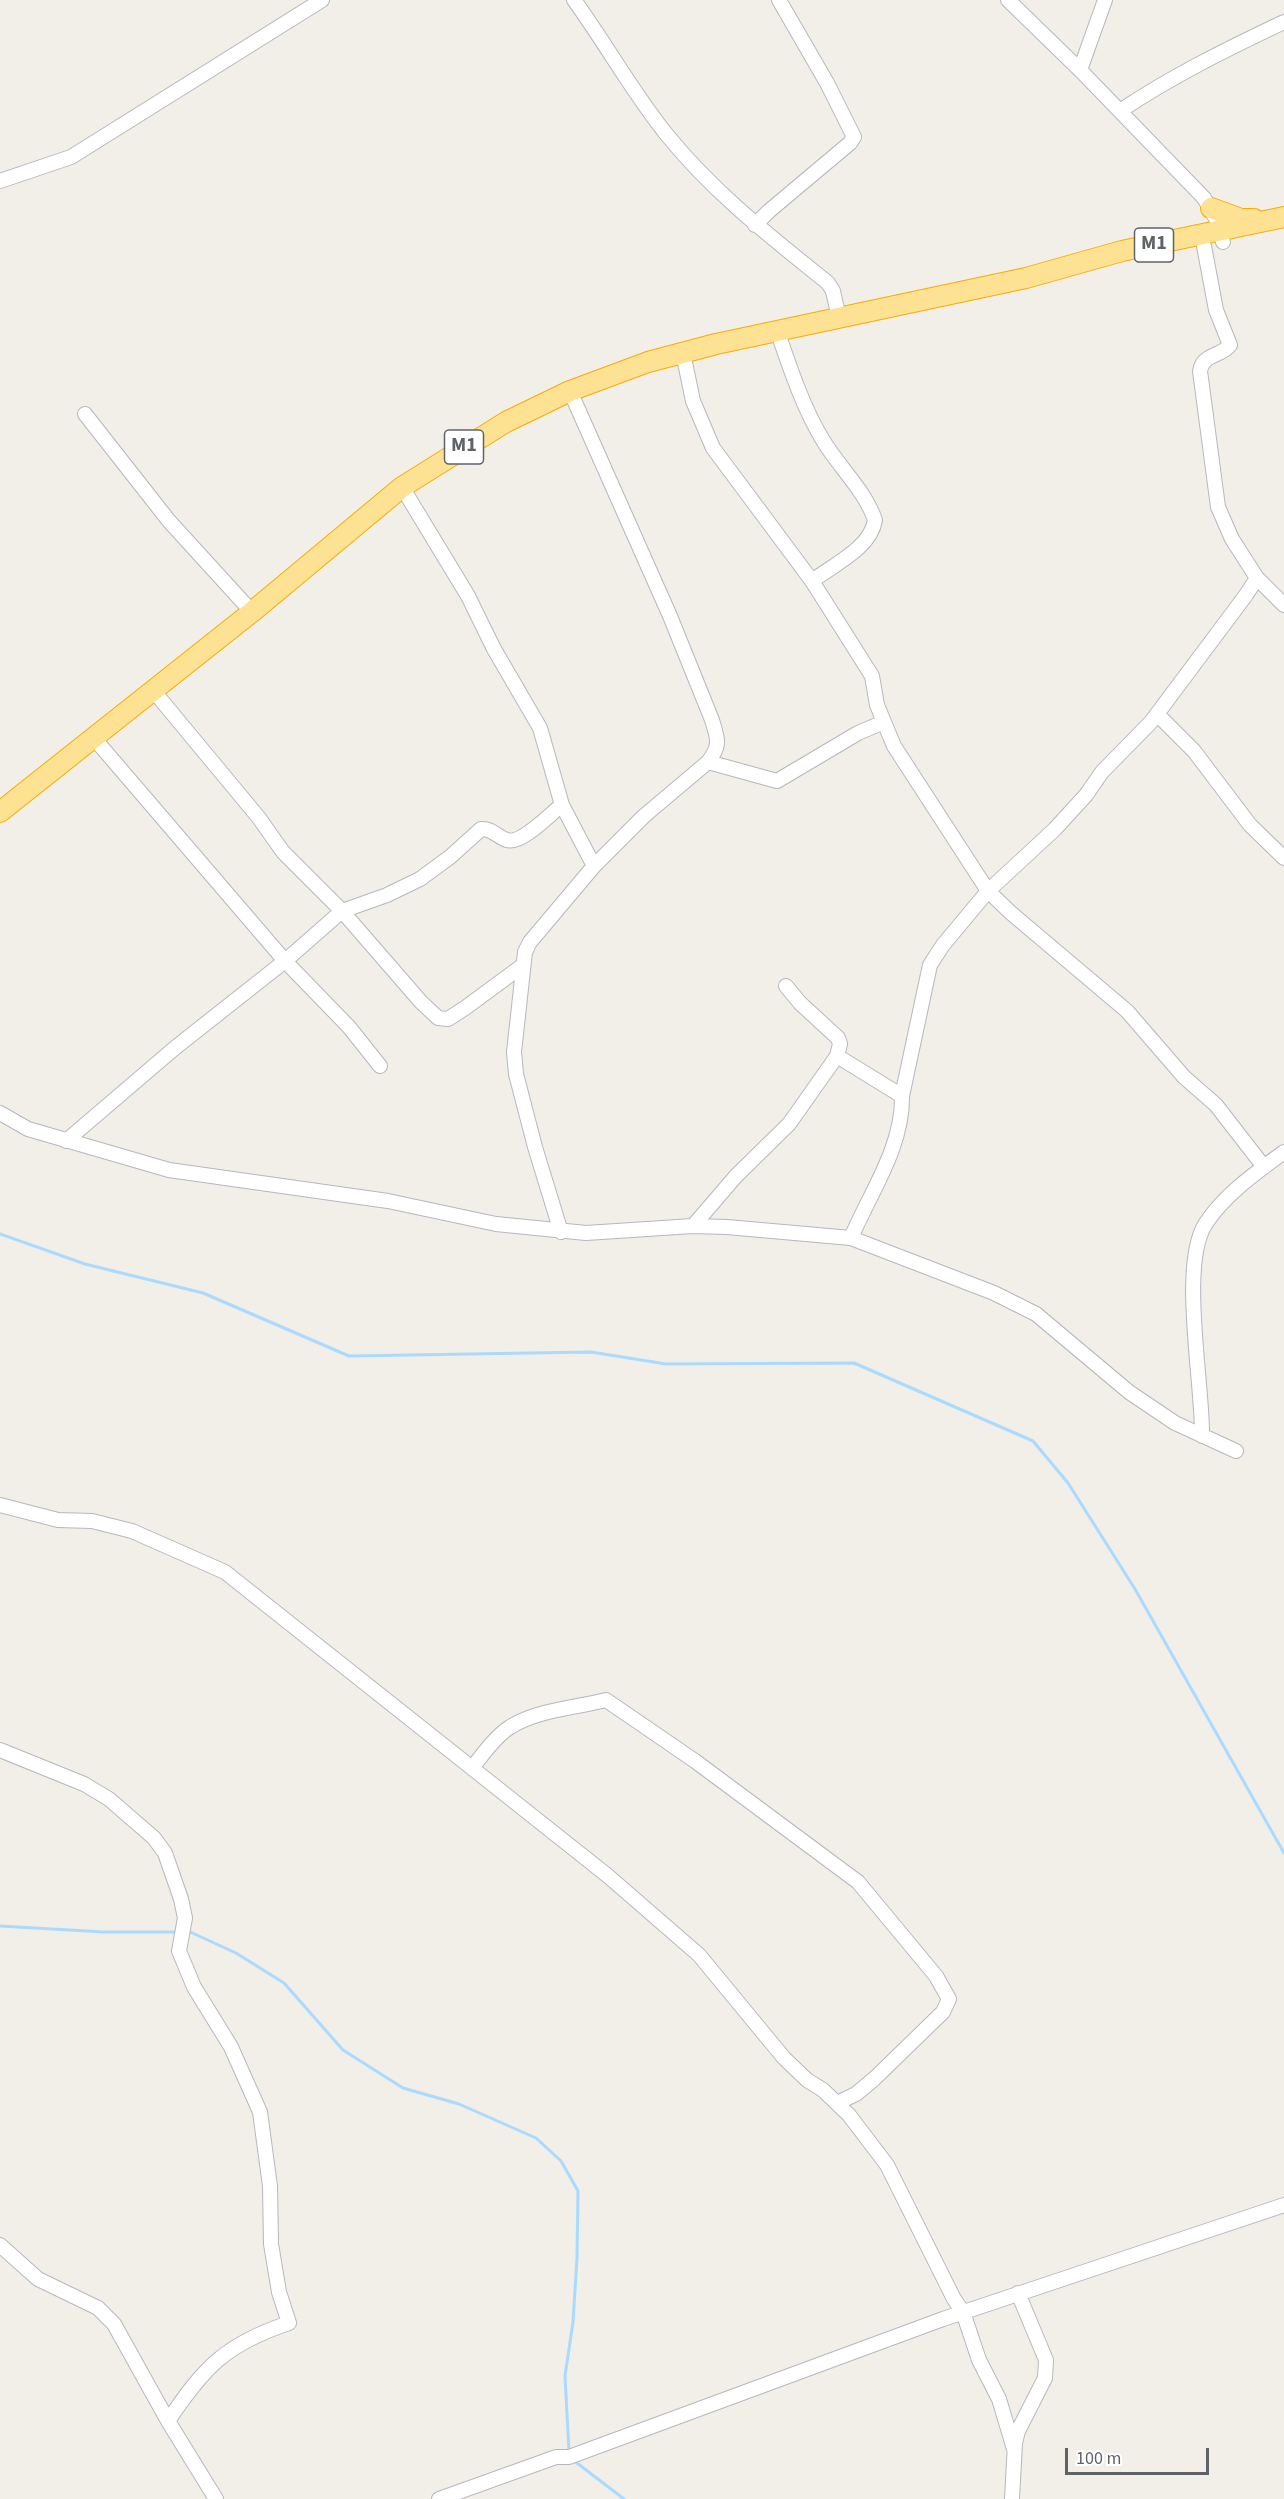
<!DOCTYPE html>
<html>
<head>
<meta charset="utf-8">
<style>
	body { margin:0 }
	#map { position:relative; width:1284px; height:2499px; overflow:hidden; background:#f1efe8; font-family:"Source Sans 3",sans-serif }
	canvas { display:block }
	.scale { position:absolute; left:1065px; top:2448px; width:144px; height:27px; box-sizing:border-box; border:3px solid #5f6368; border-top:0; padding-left:8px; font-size:18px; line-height:21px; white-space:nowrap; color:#5f6368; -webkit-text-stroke:4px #fff; paint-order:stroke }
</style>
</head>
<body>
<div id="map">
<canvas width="1284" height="2499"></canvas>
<div class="scale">100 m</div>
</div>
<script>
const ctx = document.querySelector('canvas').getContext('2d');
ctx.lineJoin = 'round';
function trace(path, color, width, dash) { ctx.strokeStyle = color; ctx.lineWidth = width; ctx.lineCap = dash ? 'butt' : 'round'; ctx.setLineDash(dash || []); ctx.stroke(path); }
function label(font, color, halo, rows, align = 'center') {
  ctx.font = font + ' "Source Sans 3",sans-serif'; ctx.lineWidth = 5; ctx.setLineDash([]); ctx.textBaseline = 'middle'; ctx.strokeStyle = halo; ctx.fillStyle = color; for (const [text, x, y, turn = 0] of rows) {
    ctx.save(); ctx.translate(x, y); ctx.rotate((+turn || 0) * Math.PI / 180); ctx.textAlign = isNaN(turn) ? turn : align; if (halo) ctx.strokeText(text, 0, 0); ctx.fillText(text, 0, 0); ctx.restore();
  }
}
trace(new Path2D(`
	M0,1234l85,30 118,29 146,63 242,-4 75,12 188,-1 179,78 35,42 67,106 149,264
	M0,1926l104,6h74
	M188,1931l48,22 48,30 59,67 60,38 56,16 77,34 25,23 17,30 -1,67 -4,64 -8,54 4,76
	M573,2460l51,39`), '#aadaff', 3);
const minor = new Path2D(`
	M574,0c32,44 59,93 93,135 47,58 104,102 161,148l5,8 6,27
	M1008,0l72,70 124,128 14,24 5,20
	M1080,70l25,-70
	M1120,111c52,-35 107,-62 164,-89
	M0,181l71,-24 251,-157
	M755,225l14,-14 81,-68 4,-6 -27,-54 -48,-83
	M777,330c13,38 26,78 47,112 16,26 41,49 51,78 -4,28 -42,45 -63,61l60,95 5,29 17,41 94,145 23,22 116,98 57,66 32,28 48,62
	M683,353l10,48 20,47 99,133
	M570,391l100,225 42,104c6,20 9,25 -4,42l69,19 81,-48 26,-11
	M85,414l84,107 83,91
	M402,487l66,109 26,53 46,79 22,77 32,61
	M1257,578l27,27
	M152,689l107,129 24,34 59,59 79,91 17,16 10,1 17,-11 57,-42
	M1157,714l37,37 56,74 34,33
	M93,737l192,224 64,66 31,39
	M786,986l14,17 38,35 2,6 -3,12
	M0,1113l28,16 141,41 219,31 108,23 90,9 107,-7 34,1 124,11c19,-45 52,-91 51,-142l28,-131 13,-20 45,-54 67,-62 31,-34 16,-23 49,-50 95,-127 11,-17 -25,-39 -14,-32 -18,-136c3,-18 21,-14 30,-26l-14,-35 -12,-64
	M66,1141l110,-94 109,-86 57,-50 45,-16 33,-16 30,-22 31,-28c11,-1 16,8 26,11 14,5 43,-26 55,-35
	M693,1226l43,-50 53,-52 48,-68 65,40
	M561,1232l-26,-85 -19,-73 -2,-22 11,-100 5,-10 64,-76 50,-50 64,-54
	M851,1238l143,55 42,21 93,78 46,31 61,28
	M1202,1436c1,-52 -23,-173 4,-213 19,-29 51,-51 78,-71
	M0,1505l58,15 34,1 40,10 93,41 383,304 91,79 85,103 23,22 16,10 26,25 38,50 67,134 9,13 16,48 20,39 15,50
	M0,1750l84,34 25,15 45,39 11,15 16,46 4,19 -6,33 15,36 37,60 29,65 10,74 1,58 8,48 10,31c-63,21 -85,44 -121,98l48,78
	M472,1768c11,-14 23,-31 38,-41 27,-17 65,-19 96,-27l89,61 163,121 78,94 13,23 -6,13 -69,67 -18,15 -19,9
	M0,2245l38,34 60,29 16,16 54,97
	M439,2499l117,-42h13l374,-138 341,-114
	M1012,2499l3,-56 3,-12 27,-53 1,-18 -28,-67`);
const highway = new Path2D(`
	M1211,208l30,11h13
	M0,812l252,-200 150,-125 104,-65 64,-31 78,-29 68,-18 310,-66 96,-27 162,-34`);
trace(minor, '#b5b8bc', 16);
trace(highway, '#f9ab00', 22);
trace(minor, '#fff', 14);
trace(highway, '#fde293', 20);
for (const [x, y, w] of [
	[1154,245,39],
	[464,447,39]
]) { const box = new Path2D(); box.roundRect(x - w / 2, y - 17, w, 34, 4.5); ctx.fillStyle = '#fff'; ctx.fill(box); trace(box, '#5f6368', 1.5); }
label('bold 20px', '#5f6368', null, [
	["M1",1154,245],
	["M1",464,447]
]);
</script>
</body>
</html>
